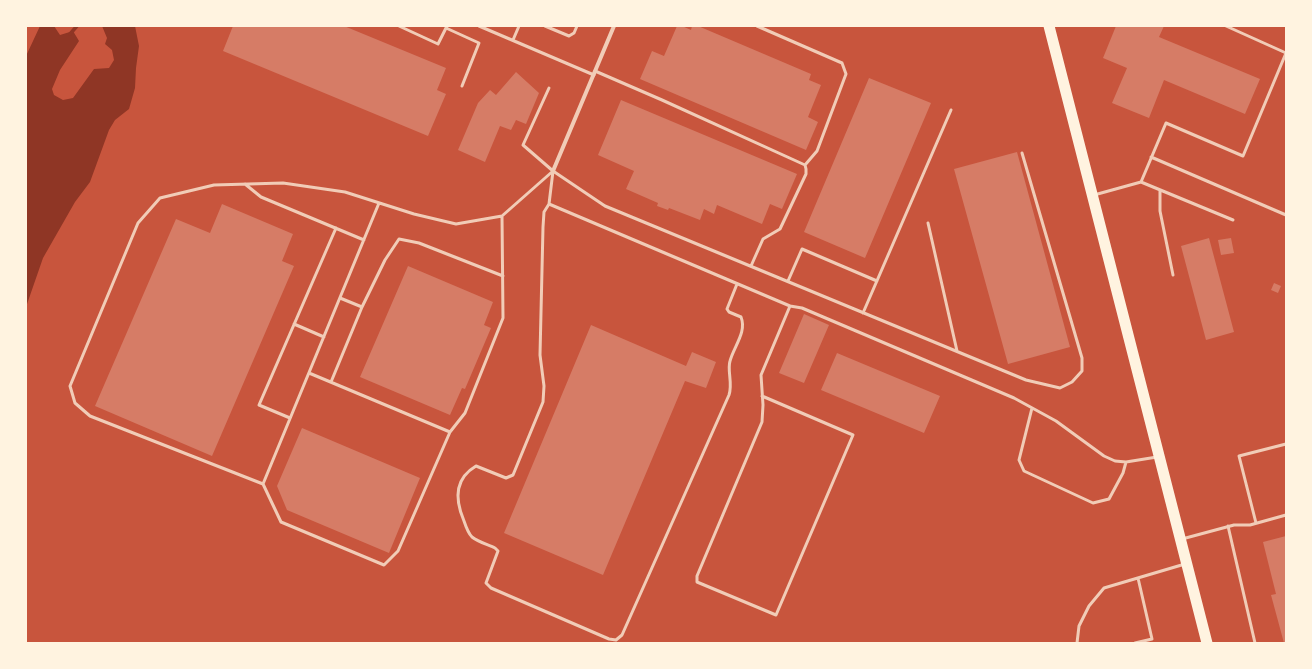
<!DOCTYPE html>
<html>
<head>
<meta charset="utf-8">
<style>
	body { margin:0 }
	#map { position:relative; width:1312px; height:669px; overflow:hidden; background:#c8553d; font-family:"Open Sans",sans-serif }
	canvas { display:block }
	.frame { position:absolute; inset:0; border:27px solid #fff3e0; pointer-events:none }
</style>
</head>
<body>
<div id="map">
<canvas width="1312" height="669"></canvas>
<div class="frame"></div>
</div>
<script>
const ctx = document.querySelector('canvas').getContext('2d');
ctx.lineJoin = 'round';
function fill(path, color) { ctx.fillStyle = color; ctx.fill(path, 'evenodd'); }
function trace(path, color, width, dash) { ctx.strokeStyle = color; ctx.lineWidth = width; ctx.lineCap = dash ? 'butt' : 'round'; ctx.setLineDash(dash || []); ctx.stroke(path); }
fill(new Path2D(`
	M40,26h14l6,9 13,-4 6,10 -19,29 -8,19 2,6 9,5 10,-2 21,-29 15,-1 5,-8 -2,-10 -7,-6 2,-6 -5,-12h33l4,20 -3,22 -1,20 -6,21 -14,11 -6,10 -19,52 -15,20 -32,56 -17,49v-251z`), '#8f3625');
trace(new Path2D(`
	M70,34l7,-8`), '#8f3625', 3.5);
fill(new Path2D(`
	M233,26h111l102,42 -9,22 9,4 -18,42 -205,-85z
	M677,26h5l9,4 1,-4h6l113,48 -2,6 12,5 -13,32 10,5 -12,28 -166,-71 12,-28 12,5z
	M1116,26h48l-5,11 101,42 -15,35 -81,-34 -15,38 -37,-15 15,-35 -24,-10z
	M516,72l23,21 -13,31 -10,-4 -5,10 -11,-4 -15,36 -27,-12 20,-47 12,-13 6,5z
	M869,78l62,25 -66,155 -61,-26z
	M621,100l176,74 -15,35 -12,-5 -8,20 -45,-19 -3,9 -10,-5 -4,11 -31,-12 -1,2 -11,-4 1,-3 -32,-14 8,-18 -36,-16z
	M1017,152l53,195 -62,17 -54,-195z
	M222,204l71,30 -11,27 12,5 -82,190 -117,-50 81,-187 34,14z
	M1209,238l25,94 -28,8 -25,-94z
	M1231,238l3,15 -13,2 -3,-15z
	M408,266l85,36 -9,23 7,3 -26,61 -3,-1 -12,27 -90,-38z
	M1274,283l7,3 -3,7 -7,-3z
	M804,314l25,11 -25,58 -25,-10z
	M591,325l95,41 6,-14 24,10 -10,26 -21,-7 -82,194 -99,-42z
	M837,353l103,43 -16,37 -103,-43z
	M302,428l118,50 -31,75 -102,-43 -10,-24z
	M1286,536v107h-2l-13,-48 5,-1 -13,-52z`), '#d67c66');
trace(new Path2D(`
	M399,26l39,18 9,-18
	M479,26l115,49
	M545,26l24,10 5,-3 3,-7
	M757,26l85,37 4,11 -29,77 -12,14
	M446,28l33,15 -17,43
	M513,40l6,-14
	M595,71l67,29 143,65
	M549,88l-26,57 30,26 52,35 421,174 34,8 12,-6 10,-11v-13l-60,-205
	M1151,157l135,58
	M553,171l-4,33 241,102 -29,69 2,30 -1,17 -65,154v6l79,33 77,-180 -91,-39
	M1141,182l25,-59 77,33 43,-103 -60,-27
	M245,184l16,13 103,43
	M1160,190v21l13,64
	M1094,195l47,-13 92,38
	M549,204l-5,8 -1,15 -3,128 4,31 -1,16 -30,73 -7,3 -30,-12c-22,13 -21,34 -12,55 2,6 4,12 8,16 6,5 17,8 23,11l3,3 -12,32 5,5 118,51 7,1 6,-5 107,-240c4,-12 -2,-24 1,-34 4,-15 17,-29 11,-44l-12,-5 -2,-3 10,-25
	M502,216l1,102 -38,95 -15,19 -52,119 -14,14 -103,-43 -18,-38 -173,-68 -15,-13 -5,-17 68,-163 22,-25 54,-13 69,-2 62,9 69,22 42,10 46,-8 51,-45
	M928,223l29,128
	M751,266l12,-27 17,-10 26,-55v-5l-1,-4
	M788,281l14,-32 75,32
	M340,298l22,9 23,-47 14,-21 20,4 84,33
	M790,306l12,2 212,90 42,23 48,35 11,5 11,1 31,-5
	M863,313l88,-203
	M294,324l30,13
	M309,373l141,59
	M331,382l31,-75
	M1032,408l-13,52 5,11 69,32 16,-4 14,-26 3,-11
	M290,418l-31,-13 77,-177
	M263,484l116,-281
	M1256,523l-17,-67 47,-12
	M1228,526l27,117
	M1182,539l52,-14h16l36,-10
	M1077,643l2,-17 10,-20 15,-18 81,-24
	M1135,643l17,-4 -14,-61`), '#f1ccb7', 3);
trace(new Path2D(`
	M553,171l61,-145`), '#f1ccb7', 4);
trace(new Path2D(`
	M1049,26l158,617`), '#fff3e0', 11);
</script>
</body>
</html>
